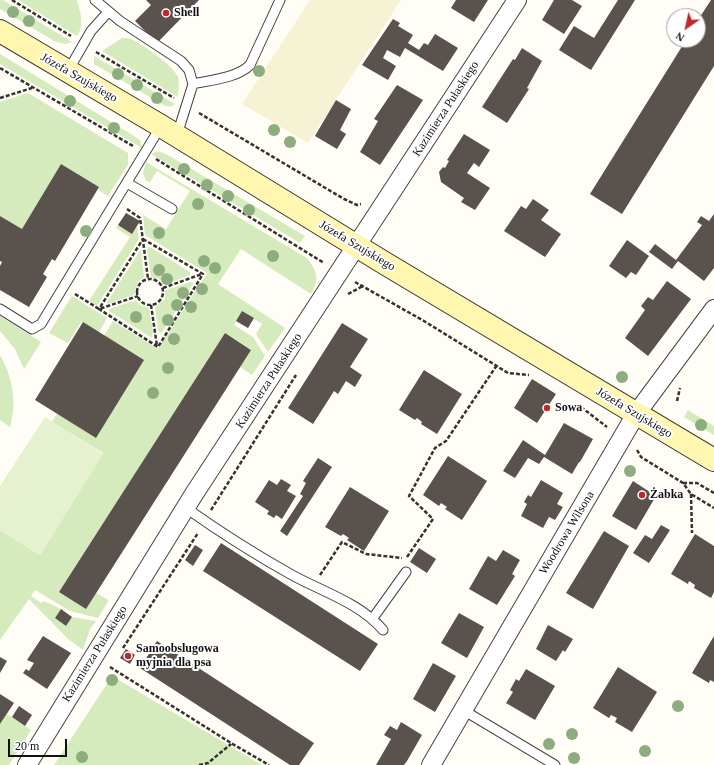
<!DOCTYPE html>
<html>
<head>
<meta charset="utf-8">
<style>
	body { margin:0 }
	#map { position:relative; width:714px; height:765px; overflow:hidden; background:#fffdf5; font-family:"Times New Roman",serif }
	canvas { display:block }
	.north { position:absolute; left:666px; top:8px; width:40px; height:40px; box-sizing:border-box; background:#fff; border:1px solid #a0a0a0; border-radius:50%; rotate:214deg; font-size:11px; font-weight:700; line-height:16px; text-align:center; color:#111 }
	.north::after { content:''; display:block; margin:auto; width:14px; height:18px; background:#c4262e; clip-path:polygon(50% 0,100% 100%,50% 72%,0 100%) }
	.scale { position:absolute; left:8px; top:739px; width:59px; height:18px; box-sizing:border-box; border:2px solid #111; border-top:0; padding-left:5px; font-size:12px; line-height:14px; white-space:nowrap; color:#111; -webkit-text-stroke:3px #fff; paint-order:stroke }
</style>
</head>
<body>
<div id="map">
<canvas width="714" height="765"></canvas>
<div class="north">N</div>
<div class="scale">20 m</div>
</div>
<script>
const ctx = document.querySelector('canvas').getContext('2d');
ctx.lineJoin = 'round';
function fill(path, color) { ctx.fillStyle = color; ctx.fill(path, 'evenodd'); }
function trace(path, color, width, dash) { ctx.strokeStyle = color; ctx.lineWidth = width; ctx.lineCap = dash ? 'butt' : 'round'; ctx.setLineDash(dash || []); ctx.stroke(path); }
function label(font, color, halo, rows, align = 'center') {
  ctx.font = font + ' "Times New Roman",serif'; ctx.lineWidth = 4; ctx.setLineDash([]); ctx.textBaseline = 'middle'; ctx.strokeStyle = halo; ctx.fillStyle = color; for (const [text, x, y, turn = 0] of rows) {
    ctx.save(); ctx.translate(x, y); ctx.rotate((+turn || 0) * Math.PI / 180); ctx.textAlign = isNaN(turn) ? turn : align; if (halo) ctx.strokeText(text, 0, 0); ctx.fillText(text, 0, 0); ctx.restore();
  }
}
fill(new Path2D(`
	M310,0h91l-93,143 -66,-39z`), '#f6f3d4');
fill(new Path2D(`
	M0,0h3l69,42 -6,2 -10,-2 -56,-33z
	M18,0h59c3,12 8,25 0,36z
	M122,38c3,0 6,0 9,1 11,5 43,27 47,38 2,6 0,13 0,20l-76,-46z
	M0,54l134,82 6,4 2,8 -142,-84z
	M94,56l81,48 -4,3 -6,-1 -71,-42z
	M28,93l100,60v12l-20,31 -10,-6 1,-3 -38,-23 -39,65 -22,-13v-114z
	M158,151l8,3 139,82 -5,7 -149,-89z
	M146,162l161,96c10,13 13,21 4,36l-70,-45 -23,35 67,44 -17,24 -12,-18 6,-10 -20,-13 -8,14 19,12 12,19 -13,19 -12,-8 11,-18 -26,-16 -166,259 37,1 13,7 -11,18 -28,-7 -35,-21 -4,6 10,7 3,-2 17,8 -6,9 11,8 6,-9 24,4 -6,8 -7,21 -15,-11 -39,-40 -29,41v-110l40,25 63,-102 -51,-31 61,-101 45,28 49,-76 -62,-38 -2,-20 23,14 24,-38 -33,-20 -7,11 -4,-1 -3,-8z
	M118,225h19l2,14 -42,67 -8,-5 41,-64 -14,-9z
	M150,247l40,25v3l-25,10 -6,-6 -8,-2 -4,-28z
	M141,249l3,28 -6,5 -4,13 -27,9v-2z
	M191,282h2v2l-32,50 -3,-4 -3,-23 10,-8v-9z
	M72,296l35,22 -8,15 -18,-11 -13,21 -19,-10z
	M136,300l4,5 9,3 4,23 -1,7 -43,-27v-2z
	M0,316l41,26 -17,27 -9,-20 -15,-18z
	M0,355c13,23 17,46 10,72l-10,-7z
	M688,410l26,16v9l-30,-18z
	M112,676l150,89h-208z
	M7,714l24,16 -22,35h-9v-41z`), '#d5ebbd');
fill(new Path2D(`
	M45,417l58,37 -63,101 -40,-25v-44z`), '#e6f2cf');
fill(new Path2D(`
	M146,0h53l-42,43 -22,-22 16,-16z
	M456,0h32l-14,22 -23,-14z
	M554,0h18l10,6 -18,28 -22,-14z
	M618,0h17l-44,70 -32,-20 15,-24 20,12z
	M711,0h3v66l-92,148 -32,-20 96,-154h12v-20z
	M393,19l7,4 -2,3 15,9 -5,8 11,7 5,-7 4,2 7,-11 23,14 -15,23 -38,-23 -5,9 -13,-7 -4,8 13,8 -8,14 -26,-15z
	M522,48l20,13 -15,27 2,1 -22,34 -25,-16 31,-48 2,1z
	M397,85l26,15 -43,65 -20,-13 18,-31 -4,-2z
	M336,100l15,9 -11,21 6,4 -9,15 -22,-13z
	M464,134l26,16 -11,17 -5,-4 -7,10 23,15 -15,22 -14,-8 3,-4 -23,-16 -2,-10 4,-5 2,1 4,-7 -2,-1z
	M61,164l38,23 -44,74 -3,-2 -9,15 4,3 -18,30 -29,-17v-24l2,-4 -2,-1v-45l22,13z
	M533,199l16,11 -8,10 20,14 -16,23 -41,-26 17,-25 5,3z
	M126,213l14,8 -8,13 -14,-9z
	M714,214v54l-10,13 -26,-20 -6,8 -23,-17 6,-8 21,16 26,-35 -5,-3 4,-6 8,5z
	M627,240l22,16 -13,19 -5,-3 -5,6 -17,-12z
	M667,281l24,18 -43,57 -23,-18 20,-28 -4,-4 7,-9 5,3z
	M242,311l12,7 -6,10 -12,-7z
	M83,322l61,38 -48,78 -61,-38z
	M342,323l26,16 -18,28 12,8 -7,12 -9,-6 -8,13 -4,-3 -21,33 -25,-16z
	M225,333l26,17 -165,259 -27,-17z
	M424,370l38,24 -25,40 -16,-10 1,-2 -5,-4 -2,2 -16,-10z
	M532,379l24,15 -19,29 -23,-15z
	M564,423l29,16 -13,23h-1l-7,12 -28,-17 -5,7 -11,-6 -13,20 -12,-7 20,-31 22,15z
	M448,456l39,25 -25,39 -17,-11 2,-2 -6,-4 -2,3 -16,-11z
	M318,458l14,9 -45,69 -7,-5 23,-35 -3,-2 6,-11 -3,-2z
	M281,479l10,6 -4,6 9,5 -14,23 -6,-4 -2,3 -7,-4 2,-3 -14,-9 14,-22 8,5z
	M541,480l22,13 -6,11 6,3 -8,13 -6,-3 -6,11 -22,-12 6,-12 -3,-2 4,-7 3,2z
	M633,481l23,15 -20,34 -24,-14z
	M350,487l39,24 -25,40 -17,-11 2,-2 -6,-4 -2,2 -16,-9z
	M661,525l9,5 -21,33 -16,-10 12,-18 7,4z
	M604,531l25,15 -36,63 -27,-16z
	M695,534l19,12v46l-3,6 -17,-10 1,-3 -6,-4 -1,3 -17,-10z
	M221,543l157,101 -18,27 -157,-100z
	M195,545l8,5 -10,16 -8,-6z
	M419,548l17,11 -9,14 -17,-11z
	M503,550l17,10 -8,14 3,2 -18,29 -28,-16 19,-33 8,5z
	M61,609l11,8 -6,9 -11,-8z
	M459,613l25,14 -17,31 -26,-15z
	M548,625l25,14 -8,13 -2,-2 -7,11 -20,-12z
	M43,636l28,17 -24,36 -24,-16 3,-4 3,2 5,-8 -7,-3z
	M714,636v46l-4,-2 -1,3 -17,-10z
	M157,641l157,102 -15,22h-9l-150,-97z
	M126,649l9,6 -5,9 -10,-6z
	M0,657l7,4 -7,12z
	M433,663l23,13 -21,36 -22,-13z
	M618,667l39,25 -25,40 -17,-10 2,-4 -6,-3 -2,3 -16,-10z
	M526,669l29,17 -20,34 -29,-17 7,-11 -3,-2 6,-11 3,2z
	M0,694l14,9 -14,21z
	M19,706l13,9 -7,11 -13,-9z
	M401,722l21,13 -15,26 -3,4h-28l15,-26 -7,-4 6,-9 7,4z`), '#5a524d');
const lane = new Path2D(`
	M95,0l25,21 61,40 8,9 4,14
	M68,71l23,-40 17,-19
	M177,135l16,-51c18,-4 44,-6 57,-19l30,-65
	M127,183l45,26
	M0,309l32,20 9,-5 120,-198
	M186,508c34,24 70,47 106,67 31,17 68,28 91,55
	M373,618l33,-46
	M463,710l92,55`);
const street = new Path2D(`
	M27,765l167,-271 323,-494
	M431,765l205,-351 78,-105`);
const secondary = new Path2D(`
	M0,31l161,95 225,138 328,196`);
trace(lane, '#444', 11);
trace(street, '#444', 20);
trace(secondary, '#333', 24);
trace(new Path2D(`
	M12,0l59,36
	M96,52l78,46
	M0,68l133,78
	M0,98l32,-10
	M199,113l145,86 13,6 4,-1
	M156,159l168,104
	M127,209l13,9 8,61
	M143,239l60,35 -45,73 -59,-38z
	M137 292a13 13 0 1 1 26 0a13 13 0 1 1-26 0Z
	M355,282l69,39 84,52 21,2
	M163,288l39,-14
	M75,294l24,15 39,-13
	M348,294l15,-8
	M151,305l6,41
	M677,401l3,-13
	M581,407l26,20
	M637,450l4,7 42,26 8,11 23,14
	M683,483h14l17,10
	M691,494l1,39
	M211,510l85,-135
	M407,557l26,-38 -24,-23 26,-48 11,-7 51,-76
	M320,575l22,-33 24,12 36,4
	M123,648l75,-115
	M110,667l121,76 38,22
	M199,765l9,-2 23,-19`), '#333', 2.5, [4, 2]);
trace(lane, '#fff', 9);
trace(street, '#fff', 18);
trace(secondary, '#fff6b0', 22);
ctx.fillStyle = '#8dad7f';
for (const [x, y] of [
	[13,12],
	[29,21],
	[259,71],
	[118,74],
	[137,85],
	[157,98],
	[70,101],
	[114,128],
	[274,130],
	[290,142],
	[184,169],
	[207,185],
	[228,196],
	[198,204],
	[249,210],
	[86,231],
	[159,233],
	[273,256],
	[204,261],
	[215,268],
	[159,270],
	[167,279],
	[202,289],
	[183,293],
	[177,305],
	[191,307],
	[136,317],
	[168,320],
	[174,339],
	[168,368],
	[622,377],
	[153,393],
	[701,425],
	[630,471],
	[112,680],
	[678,706],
	[572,734],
	[549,744],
	[645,751],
	[82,757],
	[574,758]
]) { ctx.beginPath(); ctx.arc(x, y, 6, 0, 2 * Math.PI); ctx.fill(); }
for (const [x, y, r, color] of [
	[166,13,4,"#c4262e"],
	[547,408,4,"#c4262e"],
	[642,495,4,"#c4262e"],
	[128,656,4,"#c4262e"]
]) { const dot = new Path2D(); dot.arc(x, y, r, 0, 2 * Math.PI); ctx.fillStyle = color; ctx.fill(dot); trace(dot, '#fff', 1.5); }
label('bold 12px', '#111', '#fff', [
	["Shell",174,13],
	["Sowa",555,408],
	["Żabka",650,495],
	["Samoobslugowa",136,649],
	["myjnia dla psa",136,663]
], 'left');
label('12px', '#111', '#fff', [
	["Józefa Szujskiego",79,78,30],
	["Kazimierza Pułaskiego",446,109,-57],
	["Józefa Szujskiego",357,246,31],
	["Kazimierza Pułaskiego",269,381,-57],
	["Józefa Szujskiego",634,413,31],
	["Woodrowa Wilsona",567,533,-59],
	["Kazimierza Pułaskiego",95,654,-58]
]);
</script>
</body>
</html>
